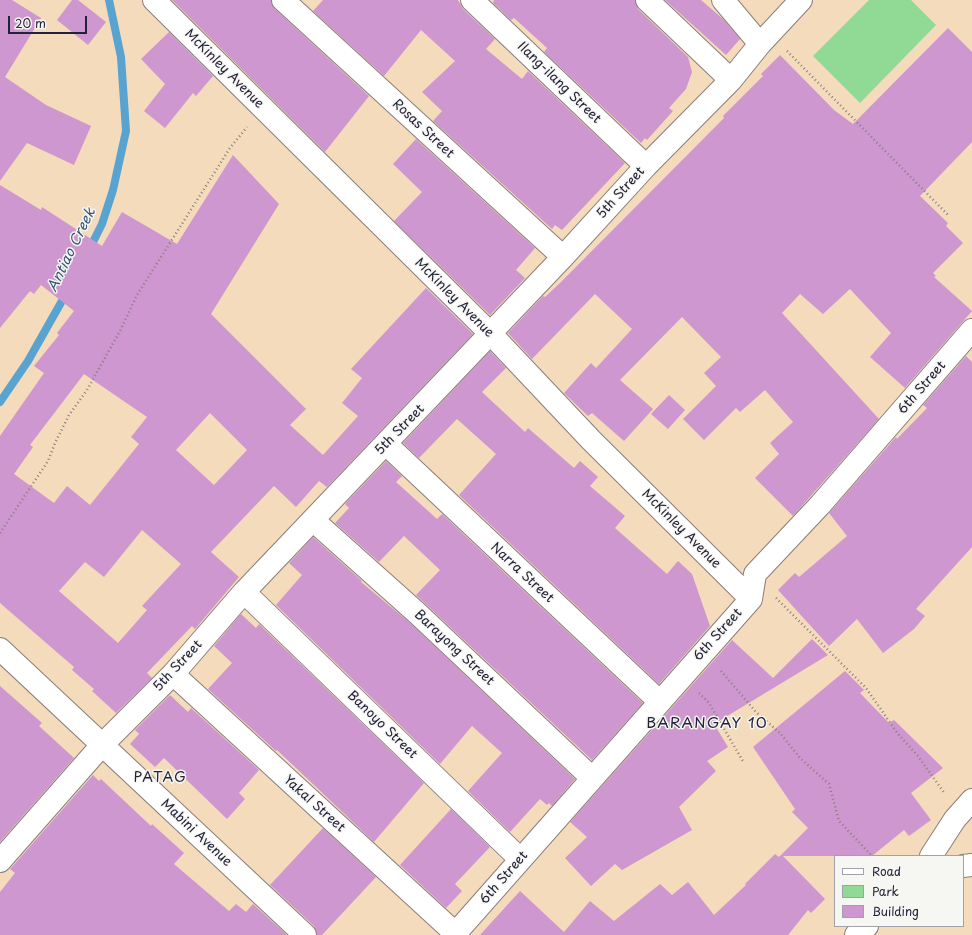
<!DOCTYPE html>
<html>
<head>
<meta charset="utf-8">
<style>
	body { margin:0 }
	#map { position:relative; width:972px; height:935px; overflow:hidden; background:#f3dbbb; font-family:"Playpen Sans",sans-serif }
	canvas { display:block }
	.legend { position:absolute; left:834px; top:855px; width:130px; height:72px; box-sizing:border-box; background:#f6f6f2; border:1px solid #a1a1a9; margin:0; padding:5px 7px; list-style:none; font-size:12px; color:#22223b }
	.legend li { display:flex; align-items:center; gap:8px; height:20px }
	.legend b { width:20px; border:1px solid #a1a1a9 }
	.scale { position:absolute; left:8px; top:16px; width:79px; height:18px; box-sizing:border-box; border:2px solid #22223b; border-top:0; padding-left:5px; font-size:12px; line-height:14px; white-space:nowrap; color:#22223b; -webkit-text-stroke:3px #f6f6f2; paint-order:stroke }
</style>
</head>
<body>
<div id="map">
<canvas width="972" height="935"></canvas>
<ul class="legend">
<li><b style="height:5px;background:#fff"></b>Road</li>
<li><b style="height:11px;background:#91da95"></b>Park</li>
<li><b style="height:11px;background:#ce97d0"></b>Building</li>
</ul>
<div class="scale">20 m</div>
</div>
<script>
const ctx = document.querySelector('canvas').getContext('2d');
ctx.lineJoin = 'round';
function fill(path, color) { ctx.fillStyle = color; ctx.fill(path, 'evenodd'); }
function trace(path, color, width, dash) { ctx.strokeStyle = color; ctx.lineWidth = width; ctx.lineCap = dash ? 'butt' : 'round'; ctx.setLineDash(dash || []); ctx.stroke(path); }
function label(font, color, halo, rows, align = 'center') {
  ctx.font = font + ' "Playpen Sans",sans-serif'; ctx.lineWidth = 3; ctx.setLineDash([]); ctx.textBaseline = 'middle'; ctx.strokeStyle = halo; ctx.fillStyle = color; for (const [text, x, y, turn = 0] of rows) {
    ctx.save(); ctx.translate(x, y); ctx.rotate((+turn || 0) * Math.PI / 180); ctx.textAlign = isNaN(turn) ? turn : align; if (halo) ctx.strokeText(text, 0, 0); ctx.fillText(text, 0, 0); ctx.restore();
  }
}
fill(new Path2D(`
	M869,0h42l25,25 -76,78 -47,-47z`), '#91da95');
trace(new Path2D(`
	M89,250l13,-26 11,-34 13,-59 -5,-74 -12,-57
	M0,402l28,-41 39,-69`), '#58a3d0', 8);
fill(new Path2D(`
	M0,0h12l29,18 -36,59 41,28 45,21 -17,39 -47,-22 -27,38z
	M72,0h6l28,22 -18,23 -31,-25z
	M172,0h99l4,9 94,87 -44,56z
	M323,0h135l5,9 32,30 -9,10 36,30 6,-8 97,92 -63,67 -7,-5 -3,4 -119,-108 9,-10 -20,-19 33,-31 -34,-31 -37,46 -71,-65z
	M494,0h141l3,9 50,48 4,15 -6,17 -17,19 4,3 -26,29 -2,-2 -4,5 -97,-91 3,-4 -33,-30 -3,2 -18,-17z
	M665,0h36l22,19 17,20 -14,16z
	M948,28l24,24v90l-52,54 28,27 -2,3 17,17 -30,30 3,3 -2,1 38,34 -67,77 -35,-31 21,-24 -41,-44 -27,25 -23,-20 -18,19 97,106 -86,97 -38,-38 24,-24 -9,-11 23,-21 -28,-32 -25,22 -4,-4 -32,32 -21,-21 33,-33 -12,-13 17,-16 -39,-40 -62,63 33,29 -29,32 -32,-28 -4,3 -24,-23 27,-30 5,5 36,-39 -37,-35 -63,65 -24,-26 35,-37 2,1 16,-15 163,-164 -1,-2 40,-40 -2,-2 19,-19 54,55 19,14z
	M169,32l44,44 -17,20 -3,-3 -28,35 -21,-17 21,-27 -24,-25z
	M416,139l119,109 -19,22 9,8 -35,37 -96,-94 28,-29 -29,-28z
	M233,155l46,49 -68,110 95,95 -16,16 33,30 35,-39 -16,-13 20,-25 -11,-9 75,-81 47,46 -146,153 -8,-6 -23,26 -22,-21 -63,66 28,25 -44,52 -3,-3 -45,47 5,5 -36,35 -24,-22 2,-2 -22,-19 2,-3 -74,-64v-167l44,-63 -10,-7 25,-31 -2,-2 17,-22 -33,-26 -7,9 -4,-3 -30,37v-143l41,25 1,-3 60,39 20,-34 55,32zM84,374l63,43 -16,20 8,7 -49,61 -23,-19 -13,17 -40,-29 19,-27 -3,-2zM210,413l37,37 -33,35 -38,-35zM142,530l39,34 -39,42 5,4 -29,33 -59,-52 26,-29 19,15z
	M490,351l16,17 -24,24 43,40 3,-4 46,40 6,-7 18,16 -8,9 35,30 -10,12 52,46 11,-13 14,13 18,52 -51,58 -200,-189 37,-41 -39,-35 -38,39 -16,-15z
	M966,356l6,6v185l-56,62 9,7 -11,13 -31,24 -26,-34 -28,27 -51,-56 17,-17 4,4 48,-41 -18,-23 67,-76 1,2 30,-31 -4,-3z
	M669,395l16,15 -17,19 -17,-15z
	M386,461l16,15 -6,6 41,37 5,-5 201,189 -51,57 -176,-165 24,-25 -36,-34 -25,26 -44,-39 14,-15 -4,-4z
	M313,537l49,44 -1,1 48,40 166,157 -23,27 -3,-3 -2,2 -7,-6 -30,33 -42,-41 34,-38 -30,-27 -32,38 -164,-159 26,-30 -13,-12z
	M241,614l15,14 3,-4 165,159 -50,59 -97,-92 -1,1 -68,-62 24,-26 -18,-17z
	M812,639l16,16 -114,69 14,23 -21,14 9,10 -37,36 13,23 -70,40 -7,-6 -24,22 -26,-28 22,-21 -17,-15 162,-182 41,38z
	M845,671l19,19 -4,3 29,30 5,-3 49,48 -32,25 20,27 -22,16 -5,-6 -32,26h-89l42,43 -14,14 -3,-3 -20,25h-308l40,-44 44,41 26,-31 24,20 46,-37 12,11 16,-13 26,33 32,-30 -1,-1 30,-30 4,3 29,-29 -16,-16 3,-3 -42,-62z
	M0,686l42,37 -3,3 35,32 -74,84z
	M170,695l18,17 3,-4 68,62 -20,23 6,6 -18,20 -63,-61 -9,9 -25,-23 9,-10 -4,-4z
	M93,775l6,6 2,-2 50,47 1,-2 32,29 -10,11 55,47 7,-7 10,8 7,-8 34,31h-287v-43l15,-19 -5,-4z
	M451,809l39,38 -35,37 7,7 -16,17 -46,-43z
	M323,828l53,49 -54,58h-5l-3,-9 -44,-41z`), '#ce97d0');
const minor = new Path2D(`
	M154,0l337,334 100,106 160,159
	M283,0l280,257
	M472,0l174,166
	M647,0l84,80
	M723,0l37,44
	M386,444l273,257
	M314,521l103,92 175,165
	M244,592l276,267
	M0,649l305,286
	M173,674l282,259
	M931,856l24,-37 17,-19
	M0,861l102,-116 71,-71 71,-82 319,-335 83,-91 85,-86 29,-36 41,-44
	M963,866l9,-1
	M454,935l297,-336 4,-25 65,-69 152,-175
	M856,935l11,-9`);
trace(minor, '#8a7e7b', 24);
trace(new Path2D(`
	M787,51l162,165
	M0,533l48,-72 7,-18 14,-28 18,-25 33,-59 17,-36 93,-147 17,-21
	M776,598l90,90 32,46 20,22 27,38
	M721,671l35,41 24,21 20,25 29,26 10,37 33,35
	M699,693l10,10 35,60`), '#8a7e7b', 2.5, [1, 3]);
trace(minor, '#fff', 22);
label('13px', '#22223b', '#f6f6f2', [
	["McKinley Avenue",224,69,45],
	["Ilang-ilang Street",559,83,44],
	["Rosas Street",423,129,43],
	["5th Street",621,193,-48],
	["McKinley Avenue",454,298,45],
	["6th Street",922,388,-49],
	["5th Street",400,430,-46],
	["McKinley Avenue",681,529,45],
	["Narra Street",522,573,43],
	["6th Street",718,635,-48],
	["Barayong Street",454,648,43],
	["5th Street",178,666,-47],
	["Banoyo Street",382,725,44],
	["Yakal Street",314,804,42],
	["Mabini Avenue",196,833,43],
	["6th Street",504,878,-49]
]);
label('italic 14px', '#385677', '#f6f6f2', [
	["Antiao Creek",72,250,-64]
]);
ctx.letterSpacing = '1px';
label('14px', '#22223b', '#f6f6f2', [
	["PATAG",160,778]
]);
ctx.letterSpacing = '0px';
ctx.letterSpacing = '1px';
label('15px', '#22223b', '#f6f6f2', [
	["BARANGAY 10",707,724]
]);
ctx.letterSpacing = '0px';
</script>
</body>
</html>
